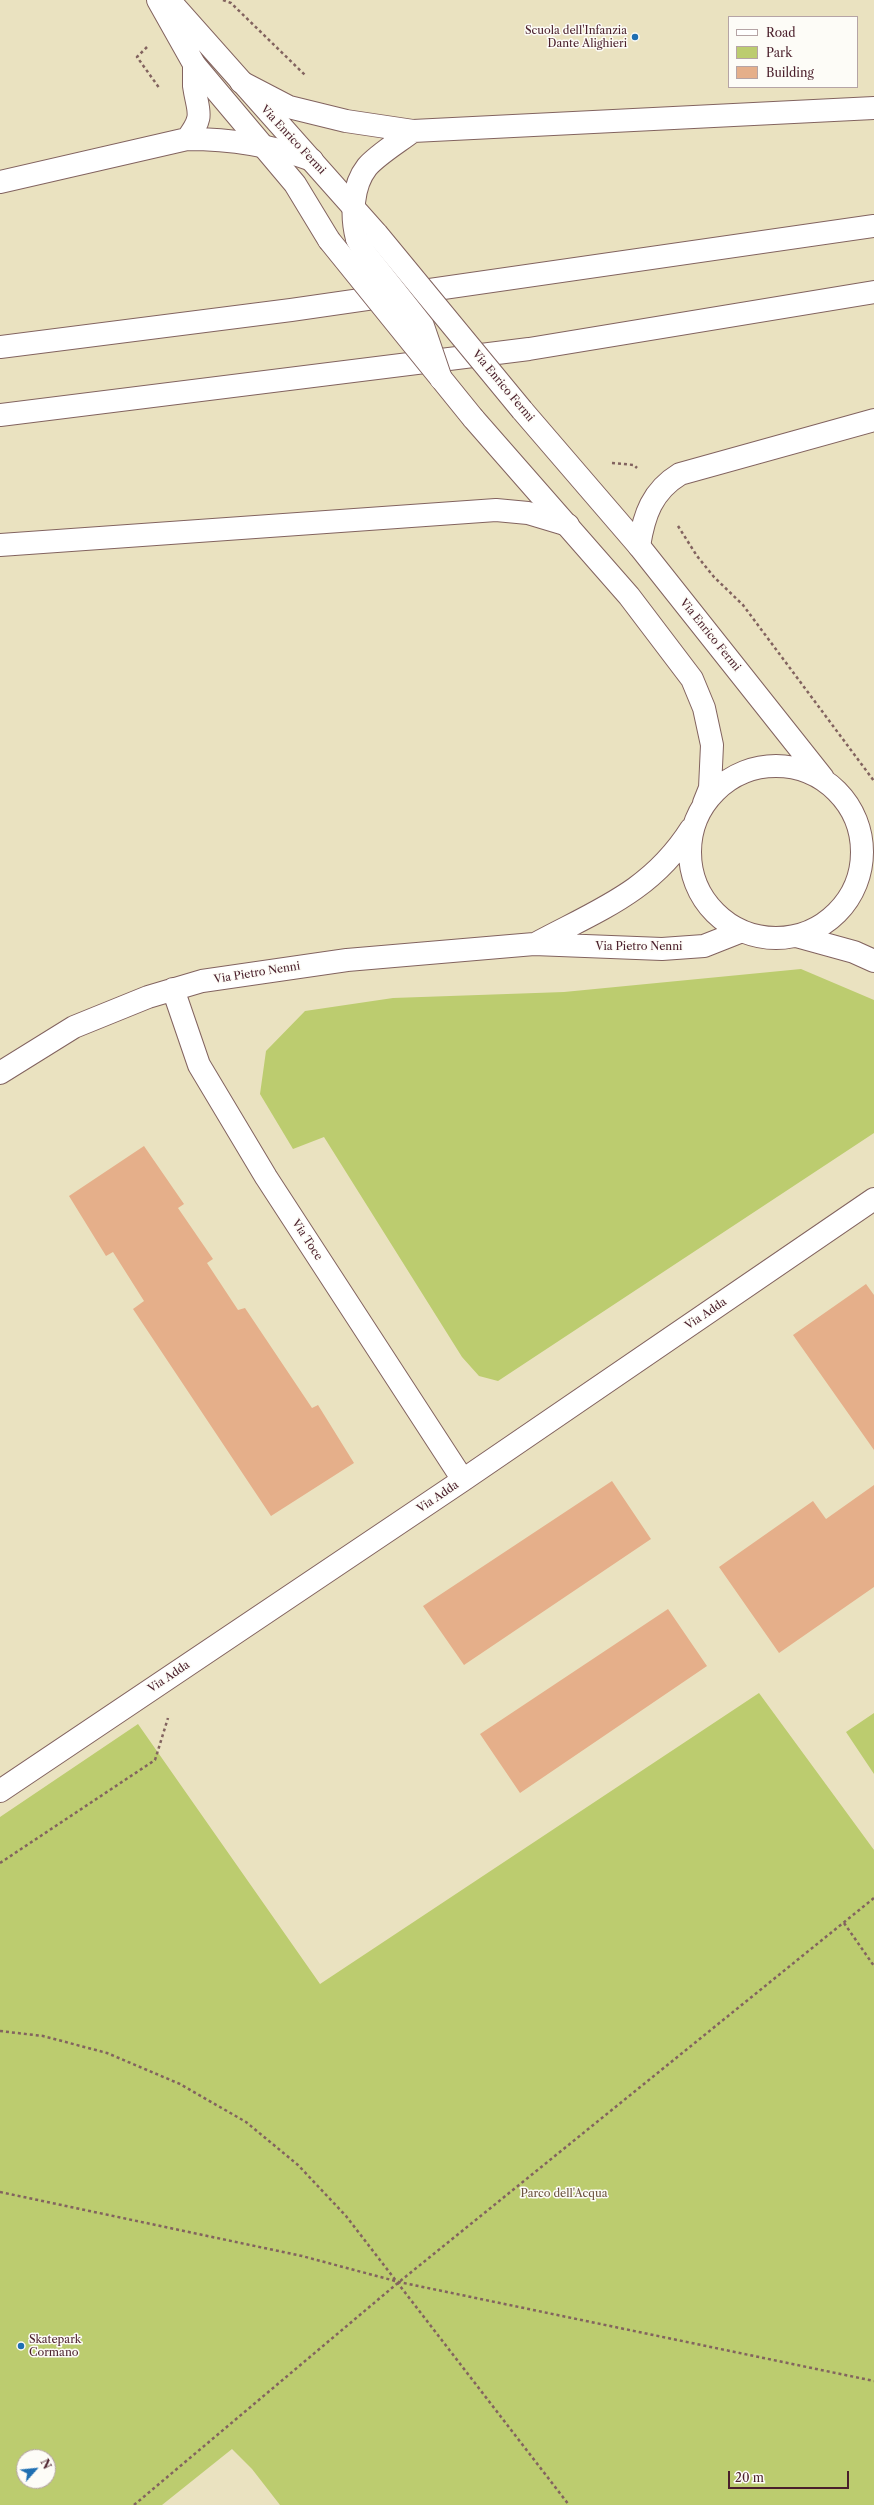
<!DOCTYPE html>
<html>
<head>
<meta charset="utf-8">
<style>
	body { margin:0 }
	#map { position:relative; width:874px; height:2505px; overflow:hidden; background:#eae2c0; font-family:"Libre Caslon Text",serif }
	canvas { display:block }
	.legend { position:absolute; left:728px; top:16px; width:130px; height:72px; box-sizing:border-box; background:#fdfcf7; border:1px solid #b5a4a5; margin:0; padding:5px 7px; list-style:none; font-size:12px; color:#4a1f2b }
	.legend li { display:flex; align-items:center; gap:8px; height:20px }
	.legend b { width:20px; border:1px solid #b5a4a5 }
	.north { position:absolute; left:16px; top:2449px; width:40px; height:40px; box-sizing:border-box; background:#fdfcf7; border:1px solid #b5a4a5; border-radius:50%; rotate:63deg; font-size:11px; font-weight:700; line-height:16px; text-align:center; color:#4a1f2b }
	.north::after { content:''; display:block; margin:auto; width:14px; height:18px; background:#1f6fb2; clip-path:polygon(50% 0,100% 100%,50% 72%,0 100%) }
	.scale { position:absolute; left:728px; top:2471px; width:121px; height:18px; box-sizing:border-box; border:2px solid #4a1f2b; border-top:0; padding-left:5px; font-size:12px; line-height:14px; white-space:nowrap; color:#4a1f2b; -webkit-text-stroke:3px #fdfcf7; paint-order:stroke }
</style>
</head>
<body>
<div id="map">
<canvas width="874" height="2505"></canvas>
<ul class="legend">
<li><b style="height:5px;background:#fff"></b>Road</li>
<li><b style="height:11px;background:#bccc6f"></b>Park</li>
<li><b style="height:11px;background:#e5af8a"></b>Building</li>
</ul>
<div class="north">N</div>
<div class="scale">20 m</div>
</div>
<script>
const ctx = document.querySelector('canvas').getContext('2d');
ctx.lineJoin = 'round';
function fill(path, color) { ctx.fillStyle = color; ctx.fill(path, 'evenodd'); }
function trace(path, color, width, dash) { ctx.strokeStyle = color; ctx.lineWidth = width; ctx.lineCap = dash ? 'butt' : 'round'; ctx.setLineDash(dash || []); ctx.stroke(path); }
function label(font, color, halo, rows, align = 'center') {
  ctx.font = font + ' "Libre Caslon Text",serif'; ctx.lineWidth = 3; ctx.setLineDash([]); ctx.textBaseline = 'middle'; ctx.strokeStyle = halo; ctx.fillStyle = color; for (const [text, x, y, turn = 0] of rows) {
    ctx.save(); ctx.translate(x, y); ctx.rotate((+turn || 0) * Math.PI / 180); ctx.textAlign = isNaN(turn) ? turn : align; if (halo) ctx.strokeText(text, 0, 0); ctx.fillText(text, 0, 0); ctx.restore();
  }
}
fill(new Path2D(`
	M801,969l73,31v133l-376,248 -19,-5 -17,-19 -138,-220 -31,12 -33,-55 6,-43 39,-40 88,-13 171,-6z
	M759,1693l115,157v655h-594l-28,-36 -20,-20 -70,56h-162v-688l138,-93 182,260zM24,2457h24v24h-24z
	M874,1713v61l-28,-42z`), '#bccc6f');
fill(new Path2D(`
	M144,1146l40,58 -6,4 35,51 -6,4 31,47 7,-2 67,100 6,-3 36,58 -83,53 -138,-207 11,-8 -31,-49 -7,4 -37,-60z
	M866,1284l8,11v155l-81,-115z
	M612,1481l39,58 -187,126 -41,-59z
	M874,1485v102l-95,66 -60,-86 94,-66 13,18z
	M668,1609l39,57 -187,127 -40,-59z`), '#e5af8a');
const minor = new Path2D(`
	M158,0l36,64 101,120 34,56
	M169,0l208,234
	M522,410l117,136 184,232
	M473,418l156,178 63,83 12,29 8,37 -2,43 -6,15
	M690 852a86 86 0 1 1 172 0a86 86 0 1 1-172 0Z
	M796,936l58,16 20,9
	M535,944c63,-34 116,-52 156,-115
	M173,989l26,76 67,112 197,303
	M0,1073l74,-46 74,-30 54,-16 145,-21 187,-16 128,5 42,-3 38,-15
	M0,1791l463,-311 411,-281`);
const highway = new Path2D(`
	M241,82l48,25 57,14 67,10 461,-23
	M187,139c18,-24 11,-26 7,-53 0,-7 0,-15 0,-22
	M0,182l187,-43c44,0 84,6 125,21
	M357,239c-6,-23 -5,-53 10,-72 10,-12 33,-26 46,-36
	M0,347l291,-37 583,-84
	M0,415l529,-66 345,-57
	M0,545l496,-35 32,3 40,12
	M639,546c5,-31 13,-55 41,-72l194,-54`);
trace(minor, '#82635f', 24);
trace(highway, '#82635f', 24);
trace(new Path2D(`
	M223,0l8,3 75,73
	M147,47l-10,10 23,32
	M612,463l22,2 3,3
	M678,526l19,30 17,21 29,28 131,176
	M0,1863l155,-103 13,-42
	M844,1923l30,43
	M0,2031l43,5 64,17 73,31 66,38 52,43 48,51 223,289
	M0,2192l302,64 97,26 475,99
	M134,2505l265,-223 475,-384`), '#82635f', 2.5, [3, 3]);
trace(minor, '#fff', 22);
trace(highway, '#fff', 22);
const minorBridge = new Path2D(`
	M377,234l145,176
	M329,240l144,178`);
const highwayBridge = new Path2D(`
	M357,239l8,14 58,73 18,53`);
trace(minorBridge, '#82635f', 24, []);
trace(highwayBridge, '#82635f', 24, []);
trace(minorBridge, '#fff', 22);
trace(highwayBridge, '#fff', 22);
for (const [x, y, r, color] of [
	[635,37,4,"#1f6fb2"],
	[21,2346,4,"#1f6fb2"]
]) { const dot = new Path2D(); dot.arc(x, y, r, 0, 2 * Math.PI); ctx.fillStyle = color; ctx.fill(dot); trace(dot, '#fdfcf7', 1.5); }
label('11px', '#4a1f2b', '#fdfcf7', [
	["Scuola dell'Infanzia",627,31],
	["Dante Alighieri",627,44],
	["Skatepark",29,2340,"left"],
	["Cormano",29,2353,"left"]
], 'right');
label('11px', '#4a1f2b', '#fdfcf7', [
	["Via Enrico Fermi",293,140,47],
	["Via Enrico Fermi",503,386,50],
	["Via Enrico Fermi",710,635,51],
	["Via Pietro Nenni",639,947],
	["Via Pietro Nenni",257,973,-9],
	["Via Toce",307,1240,57],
	["Via Adda",706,1314,-34],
	["Via Adda",438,1497,-34],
	["Via Adda",169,1677,-34]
]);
label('11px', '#6c533f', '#fdfcf7', [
	["Parco dell'Acqua",564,2194]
]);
</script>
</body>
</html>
